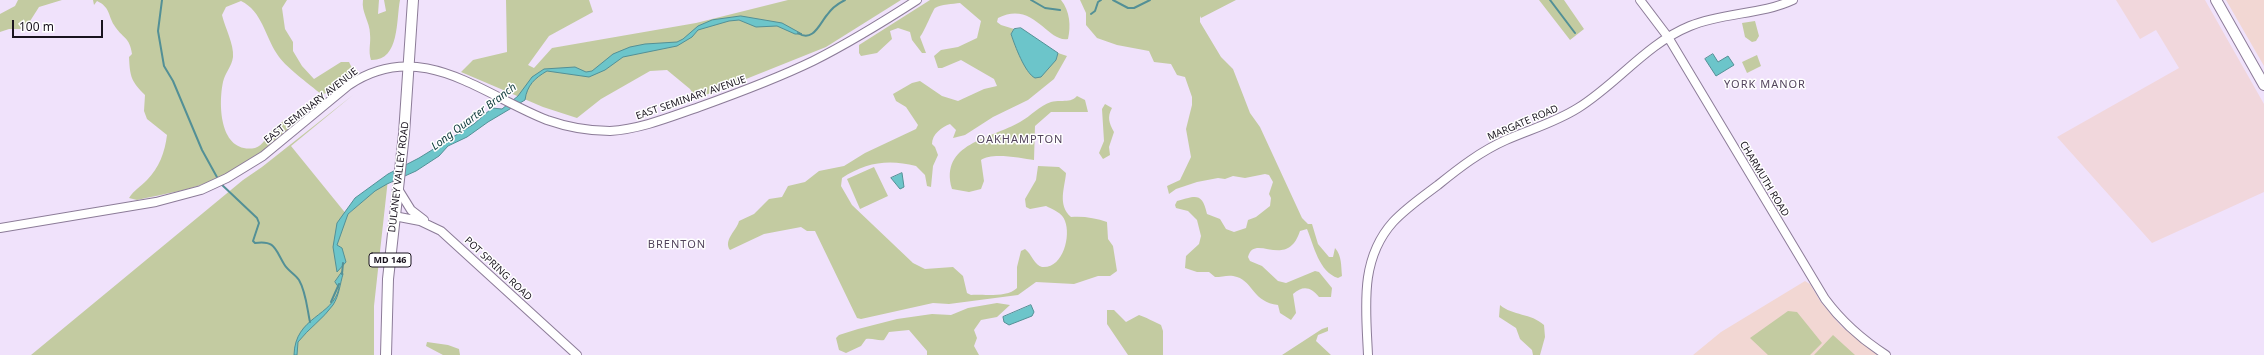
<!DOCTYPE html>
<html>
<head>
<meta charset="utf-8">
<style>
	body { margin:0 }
	#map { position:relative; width:2264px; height:355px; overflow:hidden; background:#f0e2fb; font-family:"Noto Sans",sans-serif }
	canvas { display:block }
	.scale { position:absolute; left:12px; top:20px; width:91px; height:18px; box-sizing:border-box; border:2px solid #19131e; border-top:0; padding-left:5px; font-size:12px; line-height:14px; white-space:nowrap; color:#19131e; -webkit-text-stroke:3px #fff; paint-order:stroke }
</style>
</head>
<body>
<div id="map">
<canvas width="2264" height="355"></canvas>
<div class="scale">100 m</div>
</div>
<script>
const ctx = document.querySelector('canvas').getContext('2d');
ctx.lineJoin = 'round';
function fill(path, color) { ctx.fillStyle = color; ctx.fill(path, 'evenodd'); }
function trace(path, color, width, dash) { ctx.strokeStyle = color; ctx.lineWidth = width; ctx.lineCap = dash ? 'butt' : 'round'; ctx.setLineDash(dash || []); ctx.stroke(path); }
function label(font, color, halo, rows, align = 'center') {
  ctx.font = font + ' "Noto Sans",sans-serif'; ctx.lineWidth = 3; ctx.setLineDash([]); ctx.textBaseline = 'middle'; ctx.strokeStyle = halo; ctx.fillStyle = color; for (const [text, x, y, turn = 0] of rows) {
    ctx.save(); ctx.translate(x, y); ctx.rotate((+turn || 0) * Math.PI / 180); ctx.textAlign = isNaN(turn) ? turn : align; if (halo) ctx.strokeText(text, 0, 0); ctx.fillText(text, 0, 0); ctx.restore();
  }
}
fill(new Path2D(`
	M2116,0h89l59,104v88l-112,51 -95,-106 122,-69 -23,-38 -16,9z`), '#f1d7dc');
fill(new Path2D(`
	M2226,0h38v66z
	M1805,281l5,3 10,17 21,25 36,29h-184l28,-23z`), '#f2d7d3');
fill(new Path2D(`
	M18,0h44l-23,7 -14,22h-16l-9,3v-18l15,-8z
	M93,0h194l-5,8 3,21 8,13v9l9,15 12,13 27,-17h8l4,8c-8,11 -18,23 -32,24 -12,-10 -37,-28 -44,-40 -12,-18 -15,-43 -36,-53l-15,6 -4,8c3,13 12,29 11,42 -1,9 -8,16 -10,25 -5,24 -3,72 32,66 8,-2 13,-14 19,-20 8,-7 19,-12 29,-17l7,3c-29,23 -58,51 -93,65 -26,11 -53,15 -80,21l-8,-2c5,-8 11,-11 18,-18 12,-12 18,-28 20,-45l-20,-16 -3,-8 1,-16c-14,-14 -15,-18 -16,-38l3,-3c-2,-17 -10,-16 -18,-29 -6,-10 -4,-18 -17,-24l-3,4z
	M363,0h16l-1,14 8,-3 -2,-11h16c-4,20 0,61 -29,60 -3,-10 0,-16 -1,-26 0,-12 -9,-22 -7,-34z
	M506,0h83l4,12 -44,24 -21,29 6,3 18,-20 144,-25 92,-23h113l-75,47 -115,46 -15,5 -6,-9 -23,-19 -17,1 -49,28 -24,19 -34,-11 -82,-35 12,-12 34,-8z
	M930,0h131c9,11 10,26 7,39 -21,4 -34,-39 -70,-21l-1,4 4,3 13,4 -3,5 18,39 27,-13 2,-7 9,3 -13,23 -26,21 -35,17 -28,18 -12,3 3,-8 -6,-6c-8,3 -18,10 -18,20l3,3 3,8 -5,11 -2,21 -4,-1 -2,-11 -9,-9c-27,-7 -50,-4 -74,12l-1,8 11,19 61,58 12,6 28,-2 10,9 4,17 4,2c12,-1 36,3 46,-7v-21l4,-16 4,-2c6,4 10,17 17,18 21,2 29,-31 23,-46 -2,-8 -13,-12 -19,-15l-16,3 -4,-2 -1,-8 11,-19 2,-14 21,1 7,6c-1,14 -9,32 5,44 12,-1 25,1 36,5l1,17 5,7 4,25 -7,5h-12l-24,8 -38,-2 -18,13 -69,9 -16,-1 -72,16 -4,-1 -42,-87h-8l-6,-4 -37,7 -34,16c-7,-10 7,-20 9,-29l15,-7 15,-15 13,-2 6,-11 17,-4 14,-11 25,-5 21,-13 51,-24 2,-4 -12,-18 -10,-6 -3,-7 19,-11 8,-2 22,15 16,5 26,-12 13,-3 -3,-7 -33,-19 -19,8h-4l-4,-12 7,-6 17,-3 19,-9 4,-17 -21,-18c-7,1 -19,1 -25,5 -2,2 -11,24 -15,29l6,16h-4l-10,-13 -2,-8 -12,-4 -8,3 2,8 -15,14 -16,3 -2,-3v-8z
	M1080,0h156l-35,18 -1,-2v6l21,35 12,12 17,44 10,14 42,91 6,6h4l6,20 11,13h4l2,-9c7,8 6,18 7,28l-4,2c-19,-6 -24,-32 -31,-49l-7,2c-13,40 -46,1 -52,26l2,4 12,5 16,15 8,2 29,-12 4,1 13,16 -1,9h-12c-8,-10 -16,-12 -26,-3l3,19 -5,7 -11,-7 -2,-8c-25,-3 -25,-23 -41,-28 -8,-3 -14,0 -22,0l-6,-5h-12l-12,-4 1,-12 13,-12 2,-8 -4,-16 -9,-9 -12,-3 -1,-3 2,-4c19,-5 25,-9 30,13l13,5 6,10 8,3 12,-4 2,-8 8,-3 14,-11 1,-8 -2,-4 4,-12 -4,-7 -4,-1 -20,4 -12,-2 -8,3 -7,-1 -21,4 -21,7 -7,5 -2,-8 13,-6 11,-23 -5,-28 6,-24v-8l-7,-20 -8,-2 -6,-11 -17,-2 -5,-11 -32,-6 -20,-7 -11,-13v-12z
	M1539,0h25l20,29 -14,11z
	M1755,21l4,15 -3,5 -4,1 -7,-5 -3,-14z
	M1757,55l4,11 -14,7 -5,-11z
	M353,95l-62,51 56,69 41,-36 -14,127v49h-343l212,-175 19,-13z
	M1077,96l8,4 3,12h-37l-16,14 -1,34c-13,-2 -43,-8 -53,0l3,21 -3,8 -12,3 -17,-3c-13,-46 39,-50 68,-67 11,-6 19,-16 31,-20 9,-3 19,2 26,-6z
	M1105,104l7,4c-5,9 -3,15 2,24l-5,15 1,8 -7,4 -4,-6 5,-12 -2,-32z
	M874,167l14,29 -28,13 -13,-30z
	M997,303l13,2 -13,12 -16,3 -7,10 3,8 -3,8 5,9h-52v-4l-18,-21 -20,2 -5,8c-6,1 -11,-2 -18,-1l-5,7 -15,7 -7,-3 -3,-12 3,-3 19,-6 39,-10 35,-5 19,1 17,-7z
	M1500,305c13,11 31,8 44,20l1,12 -5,18h-7l-1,-5 -12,-11 -4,-11 -17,-11z
	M1107,310h7l12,12 13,-7c4,1 18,8 22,10l2,6v24h-35l-21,-31z
	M1788,311l9,1 25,31 -12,12h-42l-18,-17z
	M1328,327v4l-10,4 -2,6 15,14h-49l40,-26z
	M1833,335l22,20h-41z
	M427,342l21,3 11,4 1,6h-17l-17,-9z`), '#c3cba1');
const water = new Path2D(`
	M741,16l41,7 20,11h-7l-18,-8 -21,1 -17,-7 -10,1 -31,9 -6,7 -15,9 -54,11 -18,13 -16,7 -42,-6c-12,7 -20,14 -22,29l-37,22 -21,15 -19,9 -9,10 -23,15 -29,13 -12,7 -27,23 -11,31 5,3 4,14 -9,10 -4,-25 4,-24 18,-25 33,-24 31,-16 55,-34 18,-16 10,1 16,-13 14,-19 12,-8 31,-2 11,5 6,-1 21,-17 17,-7 15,-3 32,-2 6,-3 15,-13 14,-6z
	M1021,28l37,25 -2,7 -15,17 -6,1c-10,-5 -20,-32 -24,-44l3,-5z
	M1713,54l5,8 10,-6 6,9 -18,11 -11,-17z
	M902,173l2,14 -4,2 -9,-11z
	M342,272l1,2c-3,10 -4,22 -10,31 -10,14 -24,23 -35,37l-1,13h-3c1,-39 39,-38 45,-67l-4,-6z
	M1031,305l3,7 -2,4 -23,9 -5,-3 -1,-5z`);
fill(water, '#6cc5ca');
trace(water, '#539096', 1);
trace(new Path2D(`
	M162,0l-4,31 6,35 9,15 29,69 16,29
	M1031,0l14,8 15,2
	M1113,0l15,8h6l16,-8
	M1550,0l25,33
	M1091,14l4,-3 3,-9 3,-2
	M798,33c15,10 22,-10 29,-18 4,-6 12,-12 18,-15
	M220,183l37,35 2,5 -6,18 2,2c20,-3 20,6 29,21 4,7 11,10 15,16 7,12 8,28 11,42
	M342,274l1,-11
	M331,302l8,-18`), '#539096', 2);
const minor = new Path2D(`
	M1640,0l28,37 157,262c17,23 36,40 61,56
	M398,189l13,21 13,10
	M394,216l26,5 21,10 136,124
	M0,228l156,-26 45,-12 26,-12 36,-22 86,-71c71,-48 132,9 198,35 20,7 41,11 63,11 31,-2 60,-14 89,-24 39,-14 77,-28 114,-46 36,-18 70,-39 104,-61
	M1368,355c-2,-47 -9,-95 25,-133 13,-14 29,-25 45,-37 21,-17 43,-34 68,-45 25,-11 48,-17 72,-32 40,-25 68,-64 112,-82 34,-14 71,-11 103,-26`);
const major = new Path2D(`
	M2216,0l48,85
	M386,355l2,-76 16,-145 9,-134`);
trace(minor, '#8c7c98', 10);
trace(major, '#8c7c98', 12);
trace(minor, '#fff', 8);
trace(major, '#fff', 10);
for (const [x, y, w] of [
	[390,260,42]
]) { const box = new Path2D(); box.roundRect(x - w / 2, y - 7, w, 14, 3); ctx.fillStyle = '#fff'; ctx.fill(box); trace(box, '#19131e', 1); }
label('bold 9px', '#19131e', null, [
	["MD 146",390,260]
]);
label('10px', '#19131e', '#fff', [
	["EAST SEMINARY AVENUE",691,98,-19],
	["EAST SEMINARY AVENUE",311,106,-38],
	["MARGATE ROAD",1523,123,-23],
	["DULANEY VALLEY ROAD",399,177,-83],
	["CHARMUTH ROAD",1764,179,59],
	["POT SPRING ROAD",498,269,43]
]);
ctx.letterSpacing = '1px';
label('11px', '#52435c', '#fff', [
	["YORK MANOR",1765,85],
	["OAKHAMPTON",1020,140],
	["BRENTON",677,245]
]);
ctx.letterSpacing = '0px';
label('italic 11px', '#164042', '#fff', [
	["Long Quarter Branch",474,117,-37]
]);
</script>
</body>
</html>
